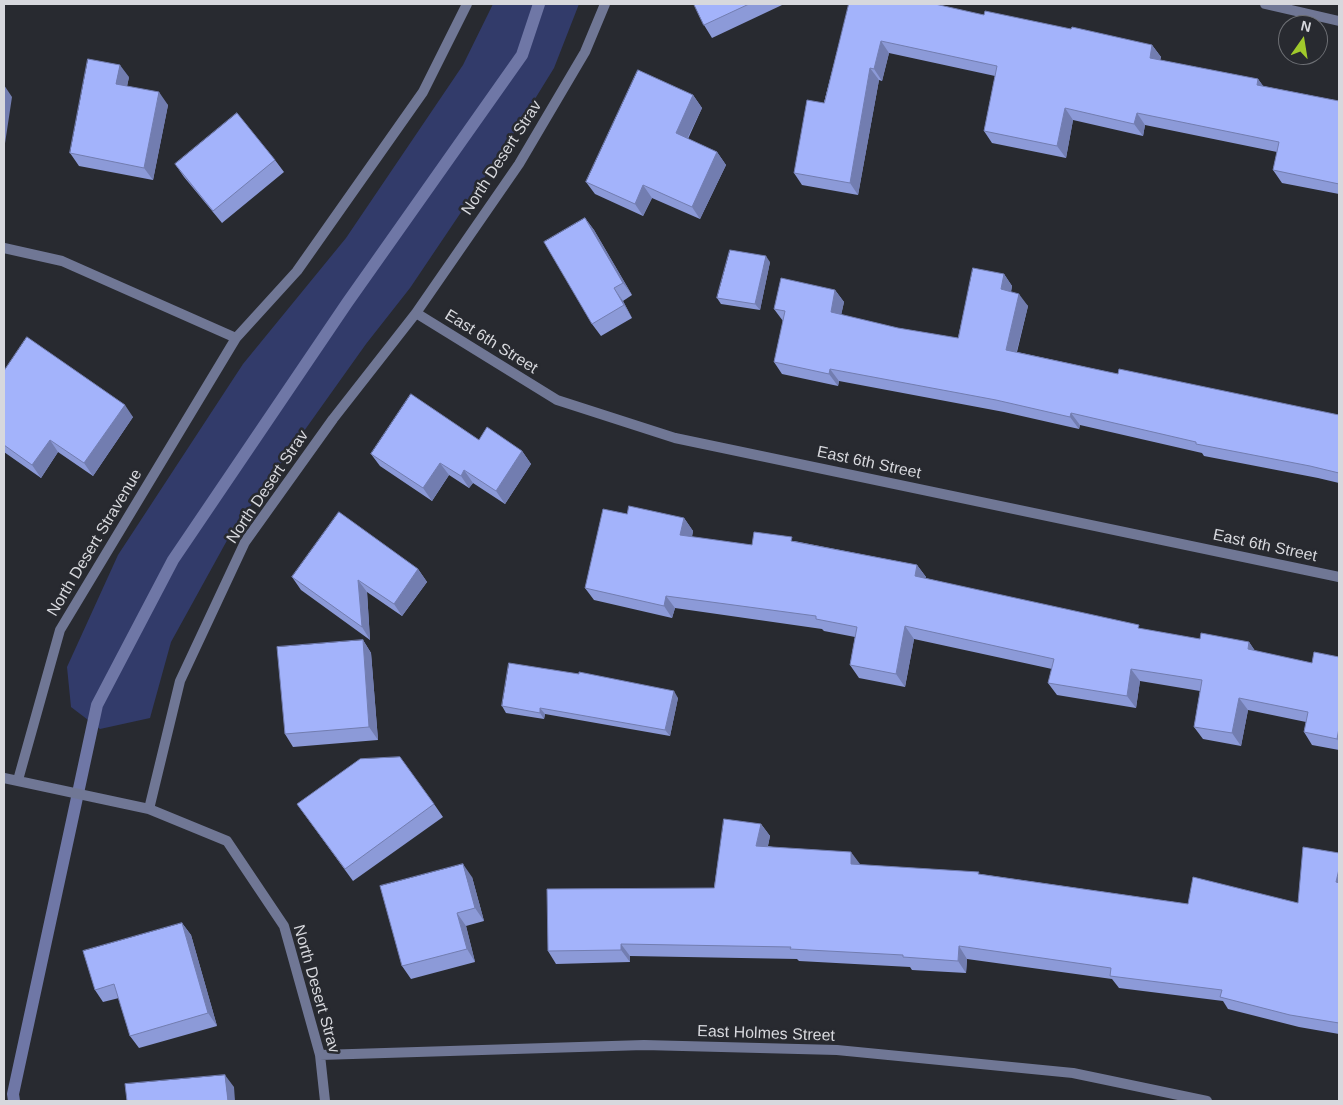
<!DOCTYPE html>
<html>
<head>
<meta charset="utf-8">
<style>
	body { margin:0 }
	#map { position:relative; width:1343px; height:1105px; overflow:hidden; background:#282a30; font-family:Helvetica,sans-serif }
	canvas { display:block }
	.frame { position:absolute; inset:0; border:5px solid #d7d8dd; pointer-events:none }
	.north { position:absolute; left:1278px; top:15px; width:50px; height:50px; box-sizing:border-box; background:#282a30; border:1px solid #6e7075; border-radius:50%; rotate:13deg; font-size:14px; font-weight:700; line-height:20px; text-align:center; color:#d7d8dd }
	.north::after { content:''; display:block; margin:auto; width:18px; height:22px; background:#a0c92b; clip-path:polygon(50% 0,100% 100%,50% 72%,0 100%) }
</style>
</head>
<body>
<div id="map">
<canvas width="1343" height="1105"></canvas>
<div class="frame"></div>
<div class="north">N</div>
</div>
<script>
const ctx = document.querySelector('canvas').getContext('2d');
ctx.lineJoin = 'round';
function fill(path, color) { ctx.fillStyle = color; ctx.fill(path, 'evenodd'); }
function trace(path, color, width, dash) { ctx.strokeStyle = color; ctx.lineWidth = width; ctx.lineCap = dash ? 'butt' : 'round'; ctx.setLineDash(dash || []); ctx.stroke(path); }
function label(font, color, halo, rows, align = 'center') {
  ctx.font = font + ' Helvetica,sans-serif'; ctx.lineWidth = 5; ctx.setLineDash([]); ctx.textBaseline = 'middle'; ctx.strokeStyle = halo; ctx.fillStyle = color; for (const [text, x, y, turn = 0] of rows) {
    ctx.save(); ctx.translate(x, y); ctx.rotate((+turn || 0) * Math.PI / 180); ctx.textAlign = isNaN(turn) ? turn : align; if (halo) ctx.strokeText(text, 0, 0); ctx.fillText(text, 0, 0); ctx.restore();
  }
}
fill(new Path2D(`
	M493,4h86l-25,64 -45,73 -99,147 -44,56 -136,191 -59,107 -21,76 -50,11 -29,-22 -4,-40 51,-112 125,-191 103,-126 117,-173z`), '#323b6a');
trace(new Path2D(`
	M14,1101l-1,-7 84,-389 76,-145 174,-257 175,-248 17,-51`), '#6f77a6', 12);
trace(new Path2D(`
	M1265,4l74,17
	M4,248l58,13 174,77
	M416,313l141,87 118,38 664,139
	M4,778l145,31 78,32 57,85 36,129 5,46
	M18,780l42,-150 176,-292 61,-67 126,-179 44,-88
	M149,809l31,-128 65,-139 88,-123 83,-106 103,-149 66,-112 20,-48
	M320,1055l324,-10 193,5 236,23 134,28`), '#707795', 10);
fill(new Path2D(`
	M694,4h87l1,1 -70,33 -8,-13z
	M849,4l135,11 168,30 9,12 -1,3 98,19 5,7 76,15v93l-57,-11 -9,-13 4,-18 -132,-27 -2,11 -70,-16 -7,38 -74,-15 -8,-12 11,-55 -106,-23 -7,28 -3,-1 -21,115 -56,-10 -8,-12 30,-70z
	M129,77l-2,9 41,19 -15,75 -74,-14 -9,-13z
	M693,95l9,13 -14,31 29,13 9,13 -26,54 -48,-21 -9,18 -48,-22 -9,-12z
	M275,160l9,12 -62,51 -38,-46 -9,-13z
	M585,218l9,12 38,65 -9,6 9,17 -31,18 -9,-12z
	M770,262l-10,48 -39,-6 -4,-6z
	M1004,274l8,12 -1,6 17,14 -11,46 101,22 221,41v68l-21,-5 -114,-22 -2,-3 -122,-28 -1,4 -75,-17 -165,-31 -1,5 -56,-12 -8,-12 9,-41 -9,-12 61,-19 9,12 -3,13 57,13 60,10z
	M4,371l129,46 -40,59 -35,-24 -17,26 -37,-26z
	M522,451l9,13 -26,40 -32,-21 -4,5 -20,-13 -17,26 -52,-35 -9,-12z
	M684,518l9,13 -1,6 60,8 42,-4 123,24 9,12 -1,1 217,51 58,10 49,3 6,9 57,12 27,-6v93l-27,-5 -8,-13 2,-10 -58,-12 -7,36 -38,-7 -9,-12 6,-36 -60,-10 -4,27 -79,-13 -9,-12 4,-14 -138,-30 -9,48 -46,-9 -9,-13 5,-28 -31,-6 -2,-2 -147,-21 -3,10 -78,-18 -9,-12z
	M418,569l9,13 -25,34 -35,-24 3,48 -69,-50 -9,-13z
	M363,640l8,13 7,87 -85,7 -8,-13z
	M579,674l99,24 -8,38 -125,-22 -1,5 -38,-6 -4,-7z
	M297,804h137l9,13 -90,64z
	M761,824l9,12 -2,10 92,18v1l120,9 208,30 110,-1 41,-50v181l-40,-7 -71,-18 -5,-8 -104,-13 -7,-9 -145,-20 -1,14 -54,-3 -2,-3 -111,-6 -2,-2 -167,-3v6l-74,2 -8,-13 166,-63z
	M472,877l12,44 -18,5 9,36 -64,17 -9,-13z
	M182,923l9,12 26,91 -78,22 -9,-12 -11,-38 -16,4 -8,-12z`), '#8c9ad8');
fill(new Path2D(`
	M881,41l8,12 -7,28 -8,-12z
	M1152,45l9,12 -3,13 -8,-12z
	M120,65l9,12 -4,19 -9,-12z
	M870,68l9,12 -21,115 -8,-12z
	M1258,79l9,12 -10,-6z
	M4,85l8,12 -8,53z
	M159,92l9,13 -15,75 -9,-12z
	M693,95l9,13 -18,37 -8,-12z
	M1065,108l8,12 -7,38 -9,-12z
	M1137,113l8,12 -2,11 -9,-12z
	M717,152l9,13 -26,54 -8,-12z
	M643,185l9,13 -9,18 -8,-12z
	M585,218l9,12 38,65 -9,-12z
	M766,256l4,6 -10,48 -5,-6z
	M1004,274l8,12 -3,15 -8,-12z
	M614,288l9,13 9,17 -8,-13z
	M835,290l9,12 -5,23 -8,-13z
	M1019,294l9,12 -14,56 -8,-12z
	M830,369l9,12 -1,5 -9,-12z
	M125,405l8,12 -40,59 -9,-13z
	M1071,413l9,12 -1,4 -9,-12z
	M50,440l8,12 -17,26 -9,-13z
	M522,451l9,13 -26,40 -9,-13z
	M440,463l9,12 -17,26 -9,-13z
	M464,470l9,13 -4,5 -8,-12z
	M684,518l9,13 -4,17 -9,-13z
	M917,565l9,12 -3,12 -8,-13z
	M418,569l9,13 -25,34 -8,-12z
	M358,580l9,12 3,48 -8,-13z
	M666,596l9,12 -3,10 -8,-12z
	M905,626l9,13 -9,48 -9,-13z
	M363,640l8,13 7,87 -9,-13z
	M1249,642l9,13 -10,-6z
	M1131,669l9,12 -4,27 -9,-12z
	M674,691l4,7 -8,38 -5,-6z
	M1239,698l9,12 -7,36 -9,-13z
	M540,708l5,6 -1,5 -4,-6z
	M1339,728v14l-2,-3z
	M761,824l9,12 -5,22 -9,-12z
	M851,852l9,12 -1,13 -8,-13z
	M463,864l9,13 12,44 -9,-13z
	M1339,869v17l-3,-4z
	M457,913l9,13 9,36 -8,-13z
	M182,923l9,12 26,91 -9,-13z
	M621,944l9,12v6l-9,-12z
	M959,946l8,13 -1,14 -8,-12z
	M225,1075l9,12 1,14h-7z`), '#727db0');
const building = new Path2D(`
	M694,4h55l-45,21z
	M849,4h86l49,11 1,-4 86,18 1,-2 80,18 -2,13 108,21 -1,6 82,16v83l-66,-14 6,-28 -142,-29 -3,11 -69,-16 -8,38 -73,-15 13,-65 -116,-25 -7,28 -4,-1 -20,115 -56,-10 13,-73 17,3z
	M88,59l32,6 -4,19 43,8 -15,76 -74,-15z
	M638,70l55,25 -17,38 41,19 -25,55 -49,-22 -8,19 -49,-22z
	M237,113l38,47 -62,51 -38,-47z
	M585,218l38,65 -9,5 10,17 -32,19 -48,-82z
	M730,250l36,6 -11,48 -38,-6z
	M973,268l31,6 -3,15 18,5 -13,56 112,24 1,-5 220,46v58l-29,-7 -114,-22v-2l-125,-29 -1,4 -74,-17 -166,-31 -1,5 -55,-12 11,-51 -11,-2 7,-31 54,12 -4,22 67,16 60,10z
	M27,337l98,68 -41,58 -34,-23 -18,25 -28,-20v-74z
	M411,394l68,46 8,-13 35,24 -26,40 -32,-21 -3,6 -21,-13 -17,25 -52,-34z
	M629,506l55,12 -4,17 72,10 2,-13 38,5 -1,4 126,24 -2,11 224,49 -1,3 62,11 1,-6 48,9 -1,7 64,14 2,-11 25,5v71l-2,11 -33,-7 4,-20 -69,-14 -7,35 -38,-6 8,-47 -71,-11 -4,27 -79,-13 6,-24 -149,-33 -9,48 -46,-9 7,-38 -41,-8v-3l-150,-20 -2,10 -79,-18 18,-79 24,5z
	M339,512l79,57 -24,35 -36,-24 4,47 -70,-50z
	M363,640l6,87 -84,7 -8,-87z
	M509,663l70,11v-2l95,19 -9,39 -125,-22v5l-38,-7z
	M400,757l34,47 -89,65 -48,-65 63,-45z
	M724,819l37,5 -5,22 95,6v12l128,8 -1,2 210,30 5,-27 105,26 5,-56 36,6v16l-3,13 3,1v140l-49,-8 -70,-18 2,-7 -112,-14 1,-8 -152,-22 -1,15 -55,-4v-2l-113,-6 1,-2 -170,-3v6l-73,1 -1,-62 167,-1z
	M463,864l12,44 -18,5 10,36 -65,17 -22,-80z
	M182,923l26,90 -78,23 -16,-52 -19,6 -12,-39z
	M225,1075l3,26h-101l-2,-17z`);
fill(building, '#a3b3fb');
trace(building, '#727db0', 1);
label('16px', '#d7d8dd', '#282a30', [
	["North Desert Strav",502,158,-57],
	["East 6th Street",491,342,32],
	["East 6th Street",869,463,12],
	["North Desert Strav",268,487,-56],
	["North Desert Stravenue",95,543,-59],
	["East 6th Street",1265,546,12],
	["North Desert Strav",316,989,74],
	["East Holmes Street",766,1034,2]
]);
</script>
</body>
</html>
